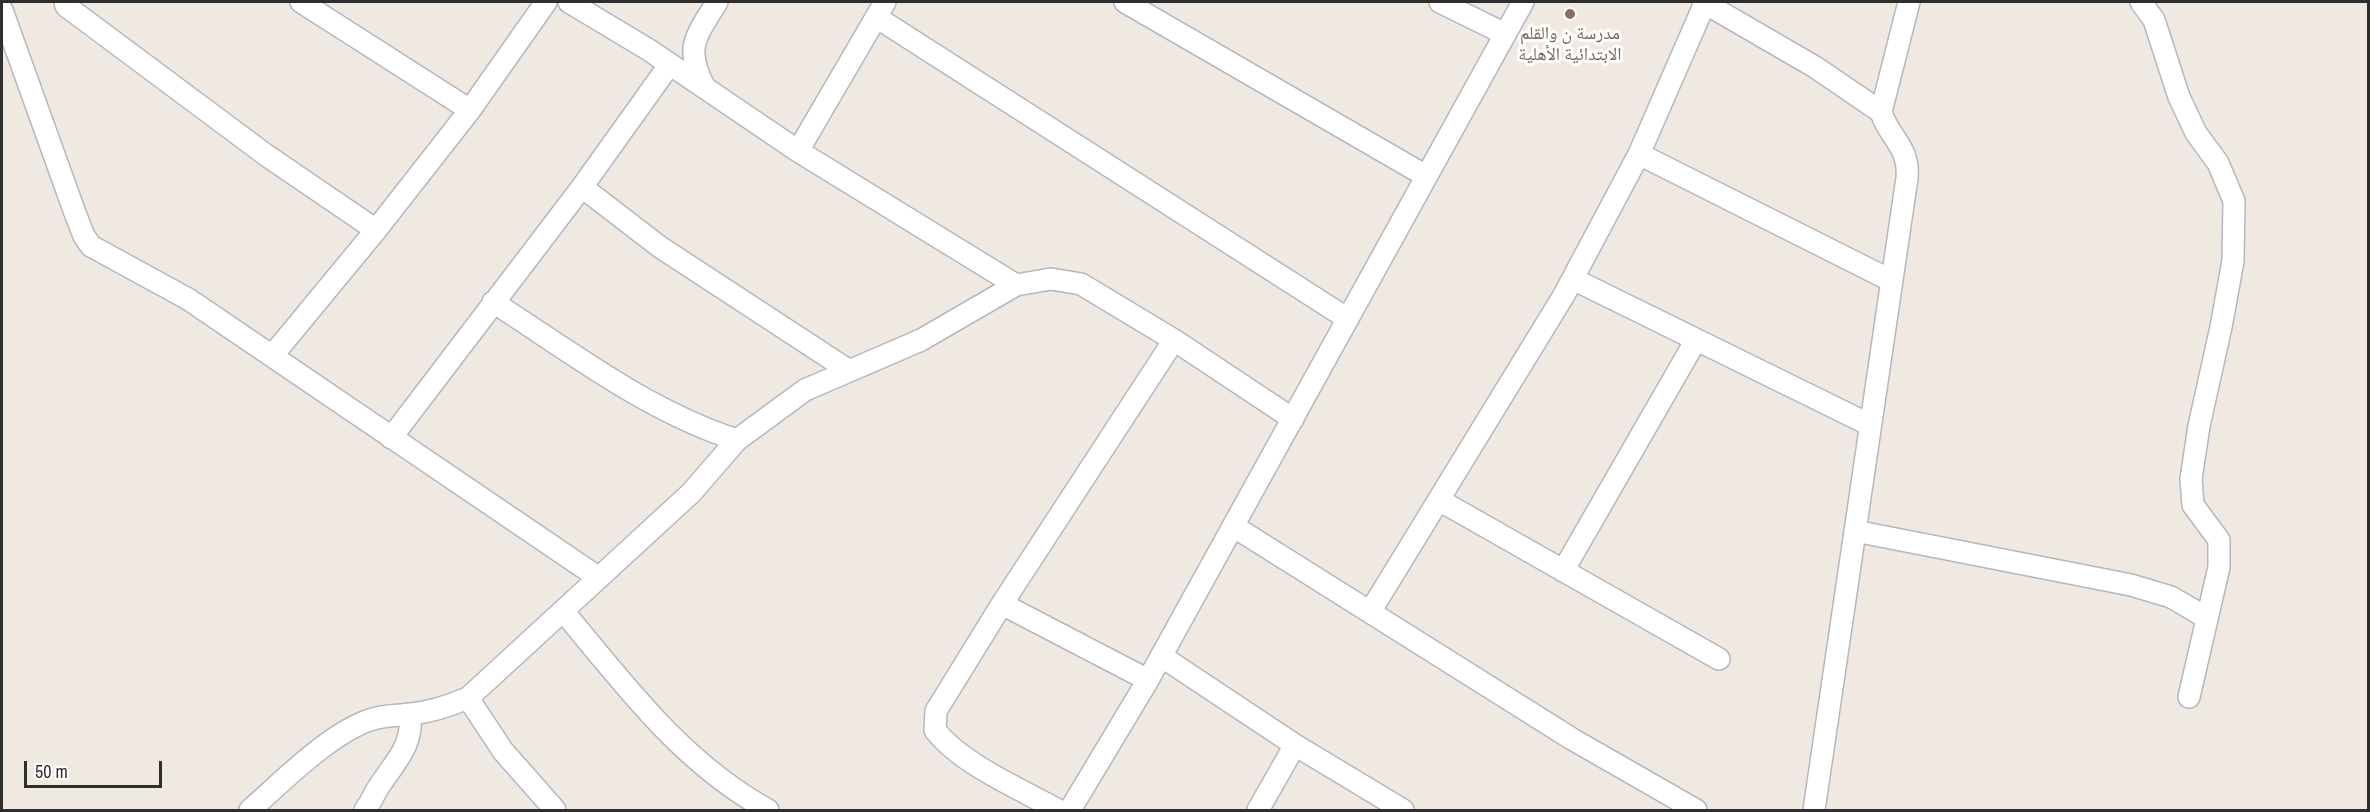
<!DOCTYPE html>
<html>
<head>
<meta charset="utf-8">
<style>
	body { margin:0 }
	#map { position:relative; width:2370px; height:812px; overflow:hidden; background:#efe9e1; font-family:"Archivo Narrow",sans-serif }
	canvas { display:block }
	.frame { position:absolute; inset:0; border:3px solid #2e2e2e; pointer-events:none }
	.scale { position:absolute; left:24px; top:761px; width:138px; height:27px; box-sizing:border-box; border:3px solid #2e2e2e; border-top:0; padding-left:8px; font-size:18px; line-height:21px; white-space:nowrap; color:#2e2e2e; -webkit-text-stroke:4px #fff; paint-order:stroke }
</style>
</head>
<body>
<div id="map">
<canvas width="2370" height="812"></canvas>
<div class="frame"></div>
<div class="scale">50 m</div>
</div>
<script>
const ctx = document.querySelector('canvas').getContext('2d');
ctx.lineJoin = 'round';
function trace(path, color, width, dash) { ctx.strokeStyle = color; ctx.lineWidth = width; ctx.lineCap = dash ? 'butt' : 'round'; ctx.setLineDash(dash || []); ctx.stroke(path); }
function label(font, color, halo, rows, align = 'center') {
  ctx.font = font + ' "Archivo Narrow","Noto Naskh Arabic",sans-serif'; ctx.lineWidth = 6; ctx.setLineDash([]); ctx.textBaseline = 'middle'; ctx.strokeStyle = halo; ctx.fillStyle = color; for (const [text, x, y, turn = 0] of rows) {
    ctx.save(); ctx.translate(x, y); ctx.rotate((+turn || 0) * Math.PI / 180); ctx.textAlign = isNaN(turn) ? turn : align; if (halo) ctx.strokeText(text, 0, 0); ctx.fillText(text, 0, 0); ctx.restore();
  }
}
const street = new Path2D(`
	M65,2l1,4 200,149 110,75
	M301,2l169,108
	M569,2l80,48 149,101 218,134
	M1125,2l301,174
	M1440,2l65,32
	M1703,2l112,65 66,45
	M2141,2l13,18 25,77 17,36 22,30 16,38 -1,60 -12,66 -22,99 -8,53 2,26 26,35v27l-30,130
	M2,10l73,203 9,23 7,10 97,53 411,279
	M876,17l472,302
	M705,88c-21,-40 -10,-50 12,-86
	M798,151l87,-149
	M1639,154l253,127
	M582,187l78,60 188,123
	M1573,279l297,146
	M493,302c78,50 154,109 244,138
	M272,356l104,-126 94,-120 76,-108
	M391,438l191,-251 88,-123
	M1439,500l280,159
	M1233,526l339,213 124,71
	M1855,531l276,54 40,12 36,21
	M1563,571l133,-231
	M1002,604l146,76
	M563,611c63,75 118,151 205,199
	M1370,612l194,-317 75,-141 66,-151
	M1161,656l134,89 108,65
	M468,698l35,53 52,59
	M250,810c32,-28 80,-77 120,-90 14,-5 27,-4 41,-6 20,-2 38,-8 57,-16l223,-205 46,-53 68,-50 116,-50 95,-55 35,-6 30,5 93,56 119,79
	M365,810c7,-9 10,-19 17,-28 15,-22 31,-38 28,-67
	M1058,810c-38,-21 -97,-46 -123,-80l1,-19 66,-107 172,-264
	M1070,810l78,-130 375,-678
	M1258,810l37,-65
	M1814,810l93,-632c3,-31 -18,-40 -26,-66l28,-110`);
trace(street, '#b4b7c1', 24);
trace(street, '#fff', 21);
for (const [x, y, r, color] of [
	[1570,14,6,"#8d6e63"]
]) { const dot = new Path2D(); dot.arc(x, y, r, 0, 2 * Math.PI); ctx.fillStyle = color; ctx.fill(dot); trace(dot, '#fff', 2); }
label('18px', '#785e54', '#fff', [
	["مدرسة ن والقلم",1570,34],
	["الابتدائية الأهلية",1570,55]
]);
</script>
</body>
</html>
